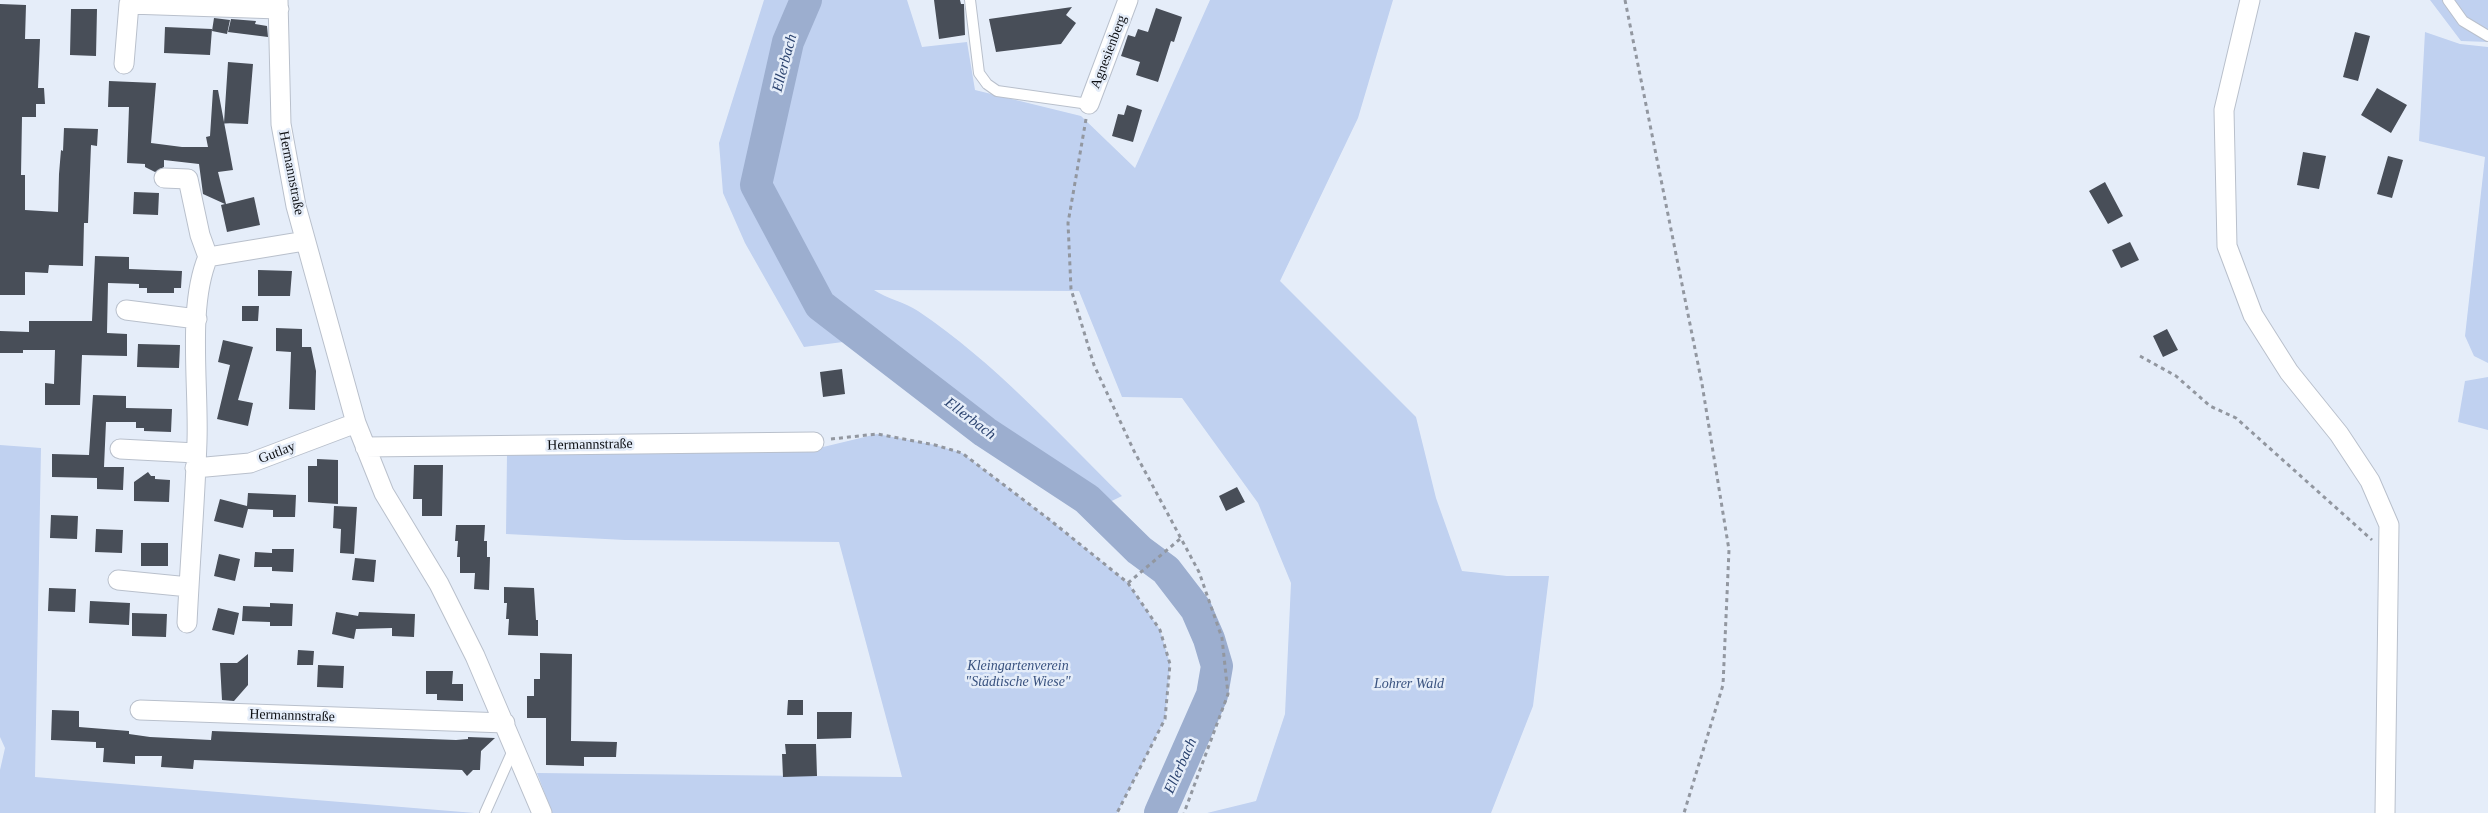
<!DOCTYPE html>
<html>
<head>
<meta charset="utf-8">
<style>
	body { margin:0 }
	canvas { display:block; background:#e5edf9 }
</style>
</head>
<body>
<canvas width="2488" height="813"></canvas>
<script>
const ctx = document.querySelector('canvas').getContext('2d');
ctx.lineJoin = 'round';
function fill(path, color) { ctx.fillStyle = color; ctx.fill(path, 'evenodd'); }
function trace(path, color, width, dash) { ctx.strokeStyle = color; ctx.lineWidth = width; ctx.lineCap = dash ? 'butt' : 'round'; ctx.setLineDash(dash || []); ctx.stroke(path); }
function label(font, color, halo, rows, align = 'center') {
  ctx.font = font + ' "Times New Roman",serif'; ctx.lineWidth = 5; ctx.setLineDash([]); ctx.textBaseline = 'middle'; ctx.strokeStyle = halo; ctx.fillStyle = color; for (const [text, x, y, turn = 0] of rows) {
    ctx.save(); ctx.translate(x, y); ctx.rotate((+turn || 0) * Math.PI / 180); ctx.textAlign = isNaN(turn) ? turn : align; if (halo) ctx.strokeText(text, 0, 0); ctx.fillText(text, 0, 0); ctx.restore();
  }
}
fill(new Path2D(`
	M764,0h143l15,47 45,-5 8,48 106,26 54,52 75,-168h183l-35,118 -78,163 136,136 20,81 26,73 45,5h42l-16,130 -42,107h-284l49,-12 29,-87 6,-131 -33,-80 -76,-105 -60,-1 -43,-106 -205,-1c13,9 31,12 44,21 76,51 139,121 204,185l-33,16 -46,-28 -103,-73 -38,-31 -59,-38 -39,5 -59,-104 -22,-50 -4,-50z
	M2430,0h58v42l-27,-1z
	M2425,32l35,12 28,3v316l-14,-7 -9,-20 20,-179 -66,-16z
	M2488,377v53l-30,-8 7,-41z
	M877,434l58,11 27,8 88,67 78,63 32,47 10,34 -5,55 -48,94h-565l-15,-40 365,4 -63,-235 -214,-2 -119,-6 1,-80h123l189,-6z
	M0,445l41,3 -6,329 440,36h-475v-43l5,-22 -5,-11z`), '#c0d1f0');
trace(new Path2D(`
	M806,0l-18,42 -32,143 64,120 165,127 102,67 52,51 27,20 30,39 13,30 8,27 -5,29 -52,118`), '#9caecf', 32);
fill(new Path2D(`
	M934,0h26l1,4h3l1,31 -26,4z
	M0,4l26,1 -1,34h15l-2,49h6l1,16h-9v13h-14l-1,58h4v35l33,2 1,-38 2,-24 2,1 1,-23 34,1 -1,17 -6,-1 -3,78h-4l-1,43 -34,-1 -1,8 -23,-1v23h-25z
	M1072,7l-6,8 10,8 -15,21 -65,8 -7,-33z
	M1156,8l26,9 -8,25 -3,-1 -13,41 -22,-7 4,-13 -19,-6 7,-21 7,2 3,-8 10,3z
	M71,9h26l-1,47 -26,-1z
	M214,18l16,2 -3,14 -15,-3z
	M231,19l25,2 -1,3 12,2 1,11 -40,-5z
	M165,27l47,2 -2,26 -46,-2z
	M2355,32l15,4 -12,45 -15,-4z
	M228,62l25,2 -5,60 -24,-1z
	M109,81l47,2 -5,60 31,4h26l-2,-10 4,-1 3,-46h5l15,80 -15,2 8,32 28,-7 6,28 -33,7 -6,-27 4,-1 -22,-10 -4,-30 -35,-4v7l-9,5 -10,-5v-3l-18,-1 2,-56h-21z
	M2377,88l30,17 -16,28 -30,-18z
	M1127,105l15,5 -9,32 -21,-6 6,-22 6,1z
	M2303,152l23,4 -7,33 -22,-4z
	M2388,156l15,4 -11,38 -15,-4z
	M2105,182l18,34 -15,8 -19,-33z
	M134,192l25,1 -1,22 -25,-1z
	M2130,242l9,18 -18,8 -9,-18z
	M95,256l34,1v12l53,2 -1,17h-7v5h-27v-5h-8v-4l-31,-1 -1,50 20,1v22l-45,-1 -2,50h-35v-22l9,1 1,-34h-32v3h-23v-22l29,1v-11h63z
	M258,270l34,1 -2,25h-32z
	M242,306h17l-1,15h-16z
	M276,328l26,1v18h9l5,24 -1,39 -26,-1 2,-57 -15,-1z
	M2167,329l11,21 -15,7 -10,-21z
	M223,340l30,7 -15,53 15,3 -5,23 -31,-7 13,-54 -12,-3z
	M138,344l42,1 -1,23 -42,-1z
	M842,369l3,25 -22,3 -3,-25z
	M93,395l33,1v12l46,1 -1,23 -27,-1v-3h-8v-6h-30l-2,45h20l-1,23 -26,-1v-11l-45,-1v-23l37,1z
	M317,459l21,1v44l-30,-2v-36h9z
	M414,465h29l-1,51h-20v-17h-9z
	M148,472l3,4h4v3l15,1 -1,22 -35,-1v-19z
	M1237,487l8,15 -19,9 -7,-15z
	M248,493l48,2 -1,22h-22v-7l-25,-1 -5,19 -29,-7 6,-22 27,7z
	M334,506l23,1 -3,47 -14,-1 1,-24 -8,-1z
	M51,515l27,1 -1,23 -27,-1z
	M456,525h29l-1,16h3v16h3l-1,33 -15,-1 1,-16h-15v-16h-3l1,-16h-3z
	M96,529l27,1 -1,23 -27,-1z
	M141,543h27v23h-27z
	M272,549h22l-1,23 -21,-1v-4h-18l1,-15 17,1z
	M219,554l21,5 -5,22 -21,-5z
	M355,558l21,2 -2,22 -22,-2z
	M504,587l30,1 2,32h2v16l-30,-1 1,-16h-3l1,-16h-3z
	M49,588l27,1 -1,23 -27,-1z
	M90,601l40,2 -1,22 -40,-2z
	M270,603l23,1 -1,22h-22v-4l-28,-1 1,-15 27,1z
	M218,608l21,5 -5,22 -22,-5z
	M336,612l22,4 1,-4 56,2 -1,23 -22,-1v-8l-36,1 -2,10 -22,-5z
	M132,613l35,1 -1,23 -34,-1z
	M298,650l16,1 -1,14h-16z
	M540,653l32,1 -1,87 46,1 -1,15h-32v9l-38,-1v-47h-19v-22h7v-17h6z
	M248,654v31l-14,16 -12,-1 -2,-37h17z
	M318,665l26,1 -1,22 -26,-1z
	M426,671h27l-1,13h11v17l-26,-1v-6h-11z
	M788,700h15v15h-16z
	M52,710l27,1v16l50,4v3l21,3 61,3 1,-9 244,9 12,-1v-2l27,1 -14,13 -1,19h-7l-6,6 -5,-6 -268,-10 -1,9 -32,-2 1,-11h-27v8l-32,-2 1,-14h-8v-6l-45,-2z
	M817,712h35l-1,26 -34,1z
	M785,744h31l1,32 -34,1 -1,-23h4z`), '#484e58');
const service = new Path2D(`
	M970,0l9,73 8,11 10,7 92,13
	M2448,0l15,21 25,15
	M485,813l29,-65`);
const minor = new Path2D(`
	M278,0l3,124 15,82 60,217 28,70 55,91 36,72 67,157
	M2250,0l-26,110 3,136 26,69 36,57 50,62 31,47 19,44 -4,288
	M124,64l5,-60 150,5
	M1089,104l39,-104
	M164,178l24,1 12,56 8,22
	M126,310l71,9
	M365,447l449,-5
	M120,449l76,4
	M195,468l55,-5 106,-40
	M118,580l71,7
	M187,623c3,-61 8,-121 10,-182 2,-55 -10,-135 11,-184l97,-16
	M140,710l365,13`);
trace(service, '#b9c0cc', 12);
trace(minor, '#b9c0cc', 21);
trace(new Path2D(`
	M1625,0l77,384 27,166 -6,135 -39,128
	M1086,119l-18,104 3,66 23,76 40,86 65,121 23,66 6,56 -44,119
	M2140,356l36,20 34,30 26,12 136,122
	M831,439l46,-5 58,11 27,8 88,67 78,63 32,47 10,34 -5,55 -48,94
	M1128,583l52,-44`), '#9297a0', 3, [4, 4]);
trace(service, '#fff', 10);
trace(minor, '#fff', 19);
label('14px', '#0d0f13', '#e5edf9', [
	["Agnesienberg",1109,52,-69],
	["Hermannstraße",291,173,79],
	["Hermannstraße",590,445,-1],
	["Gutlay",277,453,-21],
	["Hermannstraße",292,716,2]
]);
label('italic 14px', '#38517e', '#e5edf9', [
	["Kleingartenverein",1018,666],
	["\"Städtische Wiese\"",1018,682],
	["Lohrer Wald",1409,684]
]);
label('italic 15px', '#2b436f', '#e5edf9', [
	["Ellerbach",785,63,-75],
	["Ellerbach",970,419,37],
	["Ellerbach",1181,766,-66]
]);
</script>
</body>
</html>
